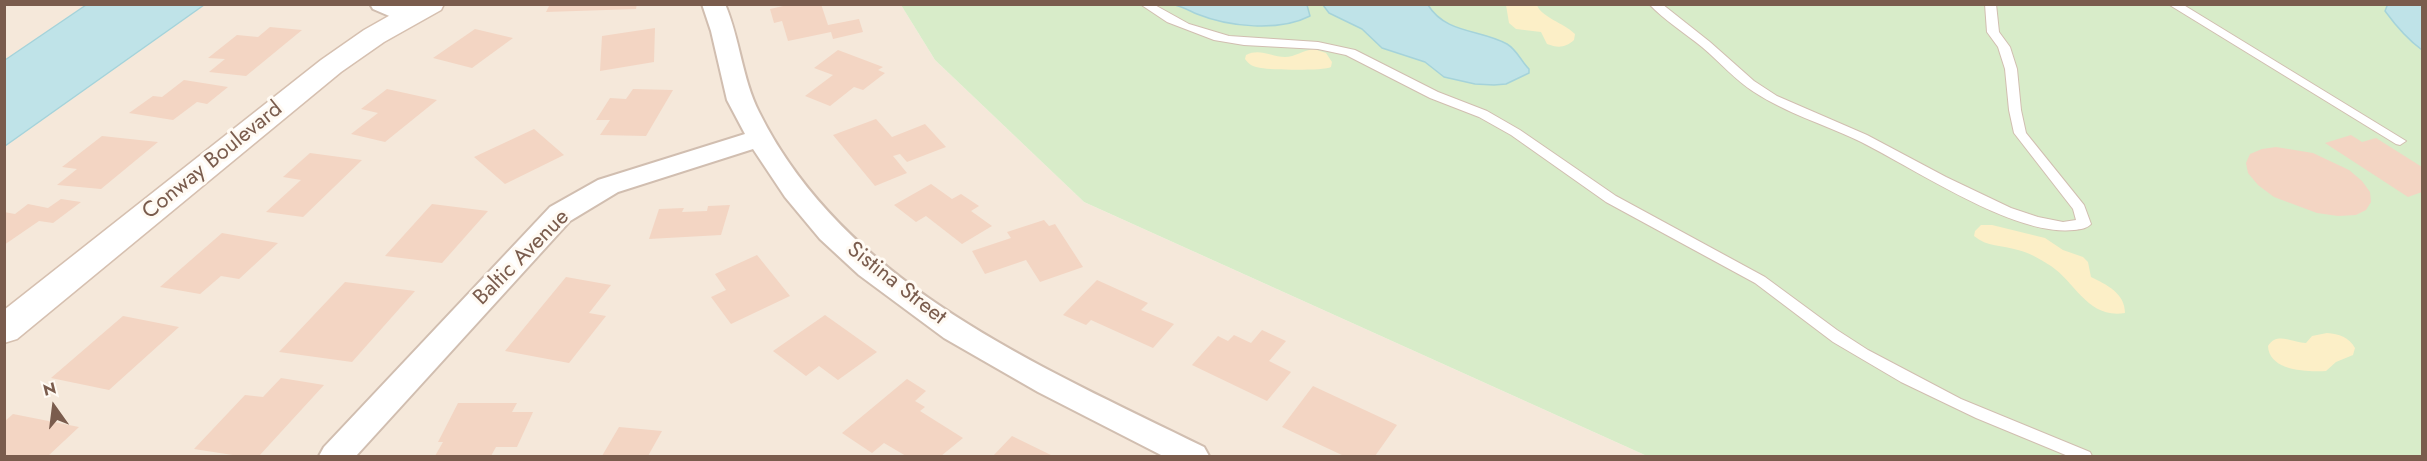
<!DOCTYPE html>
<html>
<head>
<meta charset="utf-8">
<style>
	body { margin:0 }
	#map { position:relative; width:2427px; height:461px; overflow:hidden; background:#fdf6ec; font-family:Jost,sans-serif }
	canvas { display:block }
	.frame { position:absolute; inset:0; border:6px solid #7a5c4d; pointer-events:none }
	.north { position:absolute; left:24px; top:377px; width:60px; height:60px; -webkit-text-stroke:4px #fffaf3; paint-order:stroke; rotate:346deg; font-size:16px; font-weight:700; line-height:24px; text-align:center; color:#7a5c4d }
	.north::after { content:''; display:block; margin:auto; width:21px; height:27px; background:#7a5c4d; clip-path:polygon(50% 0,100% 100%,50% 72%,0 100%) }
</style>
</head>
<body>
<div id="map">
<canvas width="2427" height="461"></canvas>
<div class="frame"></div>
<div class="north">N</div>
</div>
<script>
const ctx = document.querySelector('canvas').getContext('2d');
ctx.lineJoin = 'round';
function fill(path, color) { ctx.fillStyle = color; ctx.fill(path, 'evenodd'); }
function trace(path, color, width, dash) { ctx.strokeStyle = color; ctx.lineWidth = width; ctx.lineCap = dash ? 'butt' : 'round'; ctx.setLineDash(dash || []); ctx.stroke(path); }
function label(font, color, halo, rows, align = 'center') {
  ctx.font = font + ' Jost,sans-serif'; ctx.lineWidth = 6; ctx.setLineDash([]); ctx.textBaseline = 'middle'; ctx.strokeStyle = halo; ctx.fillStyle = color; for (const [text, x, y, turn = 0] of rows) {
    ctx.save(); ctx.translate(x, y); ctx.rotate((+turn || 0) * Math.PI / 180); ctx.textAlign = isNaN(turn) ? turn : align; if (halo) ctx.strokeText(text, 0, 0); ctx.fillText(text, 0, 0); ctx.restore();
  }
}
fill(new Path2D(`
	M5,5h81l-81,55z
	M204,5h697l34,55 149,142 563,254h-1642l-1,-310z`), '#f5e8da');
fill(new Path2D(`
	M901,5h1521v451h-775l-563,-254 -149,-142z`), '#d8ecc9');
fill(new Path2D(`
	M1506,5h31c4,12 27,18 38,29l-1,6c-9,8 -16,8 -27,4l-6,-12 -25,-3 -7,-6z
	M1314,49l12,4 6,9 -1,5c-7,4 -60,3 -70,1 -7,-1 -12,-3 -16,-9l1,-4c14,-7 25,2 39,2 10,0 18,-7 29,-8z
	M1981,225h11l53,13 18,12 20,7 5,5 3,15c16,8 34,16 34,36 -37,6 -49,-30 -74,-47 -11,-7 -21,-13 -33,-16 -16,-5 -31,-3 -44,-14l1,-5z
	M2327,333c12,1 22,4 28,15l-2,7 -17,7 -10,9c-19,1 -57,0 -58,-25 9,-15 25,-3 38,-3l6,-7z`), '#fcefc7');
const water = new Path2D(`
	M2390,4l32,1v45c-15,-11 -26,-24 -37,-39l2,-5z
	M86,5h118l-199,141v-86z
	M1175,5h132l3,11c-31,16 -81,11 -113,-2 -7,-3 -14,-7 -22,-9z
	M1323,5h105c18,29 52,24 79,39 10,6 14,17 22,25v4l-23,11 -12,1 -19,-1 -31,-7 -19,-15 -43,-14 -20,-19 -33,-16z`);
fill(water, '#bfe3e8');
trace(water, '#a5d3da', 1.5);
fill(new Path2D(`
	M550,4h87l-1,5 -90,3z
	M792,4h29l7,21 31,-6 4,13 -30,7 -2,-7 -43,9 -6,-20 -8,2 -4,-14z
	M270,27l32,3 -56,46 -37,-4 16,-13 -17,-1 29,-23 21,2z
	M655,28l-1,34 -54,9 2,-35z
	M475,29l38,9 -41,30 -39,-10z
	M838,50l45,17 -5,3 7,3 -22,17 -9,-3 -24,19 -25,-10 28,-21 -19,-7z
	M184,80l44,7 -21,17 -10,-2 -24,18 -44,-7 24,-17 9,1z
	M387,89l50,11 -52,42 -34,-8 27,-21 -17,-4z
	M633,89l40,1 -27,46 -46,-1 10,-15h-14l14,-22 16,1z
	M876,119l16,18 33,-13 21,23 -39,15 -7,-8 -7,2 14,17 -32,13 -42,-51z
	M534,129l30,26 -59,29 -31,-27z
	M2351,135l11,7 14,-4 46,29v25l-14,5 -83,-54z
	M102,136l56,6 -57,47 -44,-4 20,-16 -15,-2z
	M2276,147l37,6 36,17 13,11 8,11 1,10 -5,8 -10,5 -18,1 -21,-3 -43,-16 -16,-12 -10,-12 -2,-10 4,-9 12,-5z
	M310,153l52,7 -59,57 -37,-5 35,-32 -18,-3z
	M931,184l21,15 9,-5 18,12 -8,5 21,15 -30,18 -36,-28 -10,6 -22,-17z
	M61,199l20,3 -28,21 -14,-2 -35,24v-33l11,2 13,-10 20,4z
	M432,204l56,7 -46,52 -57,-7z
	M730,205l-9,30 -72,4 10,-30 25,-1 -2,4 25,-1 1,-5z
	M1044,220l5,6 6,-2 28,43 -43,15 -14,-22 -41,14 -13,-23 39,-13 -4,-6z
	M222,233l56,10 -39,36 -18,-3 -21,18 -40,-7z
	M757,255l33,41 -59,28 -20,-27 15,-7 -11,-16z
	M566,277l45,8 -22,28 17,3 -37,47 -64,-12z
	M1097,280l51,23 -7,7 33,14 -21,24 -62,-28 -5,5 -23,-10z
	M345,282l70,9 -63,71 -73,-10z
	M825,315l52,37 -39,28 -19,-14 -13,10 -33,-25z
	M123,316l56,11 -70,63 -58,-12z
	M1262,330l24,11 -17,20 22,11 -24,29 -75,-36 26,-29 10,5 6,-6 17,8z
	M281,378l43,7 -65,71h-20l-45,-7 51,-54 18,2z
	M907,379l19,12 -11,10 10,6 -5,4 43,27 -22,18h-35l-22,-13 -12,10 -30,-20z
	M1313,386l84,39 -22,31h-31l-62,-29z
	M458,403h59l-5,9h21l-16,35h-21l-5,9h-56l8,-14h-5z
	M13,414l66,13 -31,29h-44v-34z
	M619,427l43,4 -14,25h-46z
	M1012,436l41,20h-60z`), '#f3d5c3');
const lane = new Path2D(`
	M1140,4h13l36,20 40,12 89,6 37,8 83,42 49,19 33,19 96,66 149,81 72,53 31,20 93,49 129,53 2,4h-24l-92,-38 -75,-36 -68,-40 -78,-59 -149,-81 -95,-67 -32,-18 -49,-19 -84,-43 -28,-6 -74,-4 -30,-5 -47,-18z
	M1649,4h13l48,38 44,39 23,15 90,39 79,42 65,31 27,9 25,5 13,-2 -3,-11 -59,-76 -5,-23 -4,-41 -7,-22 -11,-15 -2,-28h11l3,28 11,15 7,22 4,41 5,23 58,72 7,19c-5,5 -10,5 -17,6 -60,7 -161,-63 -217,-90 -34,-16 -71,-27 -103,-48 -19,-12 -34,-30 -52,-45 -17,-14 -38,-27 -53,-43z
	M2168,4h14l224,137 -6,4 -4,-1z`);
const street = new Path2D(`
	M370,4c16,0 40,-3 51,12l-4,5 -8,2 -8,-2 -28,-12z
	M702,4h23c15,35 17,74 34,108 86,173 281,254 445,335l5,9h-46l-125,-64 -94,-54 -85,-63 -39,-36 -35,-42 -32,-48 -135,43 -48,29 -214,235h-37l5,-9 226,-240 48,-27 147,-46 -18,-34 -16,-69z`);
const secondary = new Path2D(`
	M410,4h34l-3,6 -57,32 -43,30 -324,267 -13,4v-33l317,-250 43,-30z`);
trace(lane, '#d1beb0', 2);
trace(street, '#d1beb0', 4);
trace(secondary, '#d6c0b0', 3);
fill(lane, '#fff');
fill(street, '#fff');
fill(secondary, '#fff');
label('22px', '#7a5c4d', '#fffaf3', [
	["Conway Boulevard",213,161,-39],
	["Baltic Avenue",522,258,-45],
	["Sistina Street",896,284,38]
]);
</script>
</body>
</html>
